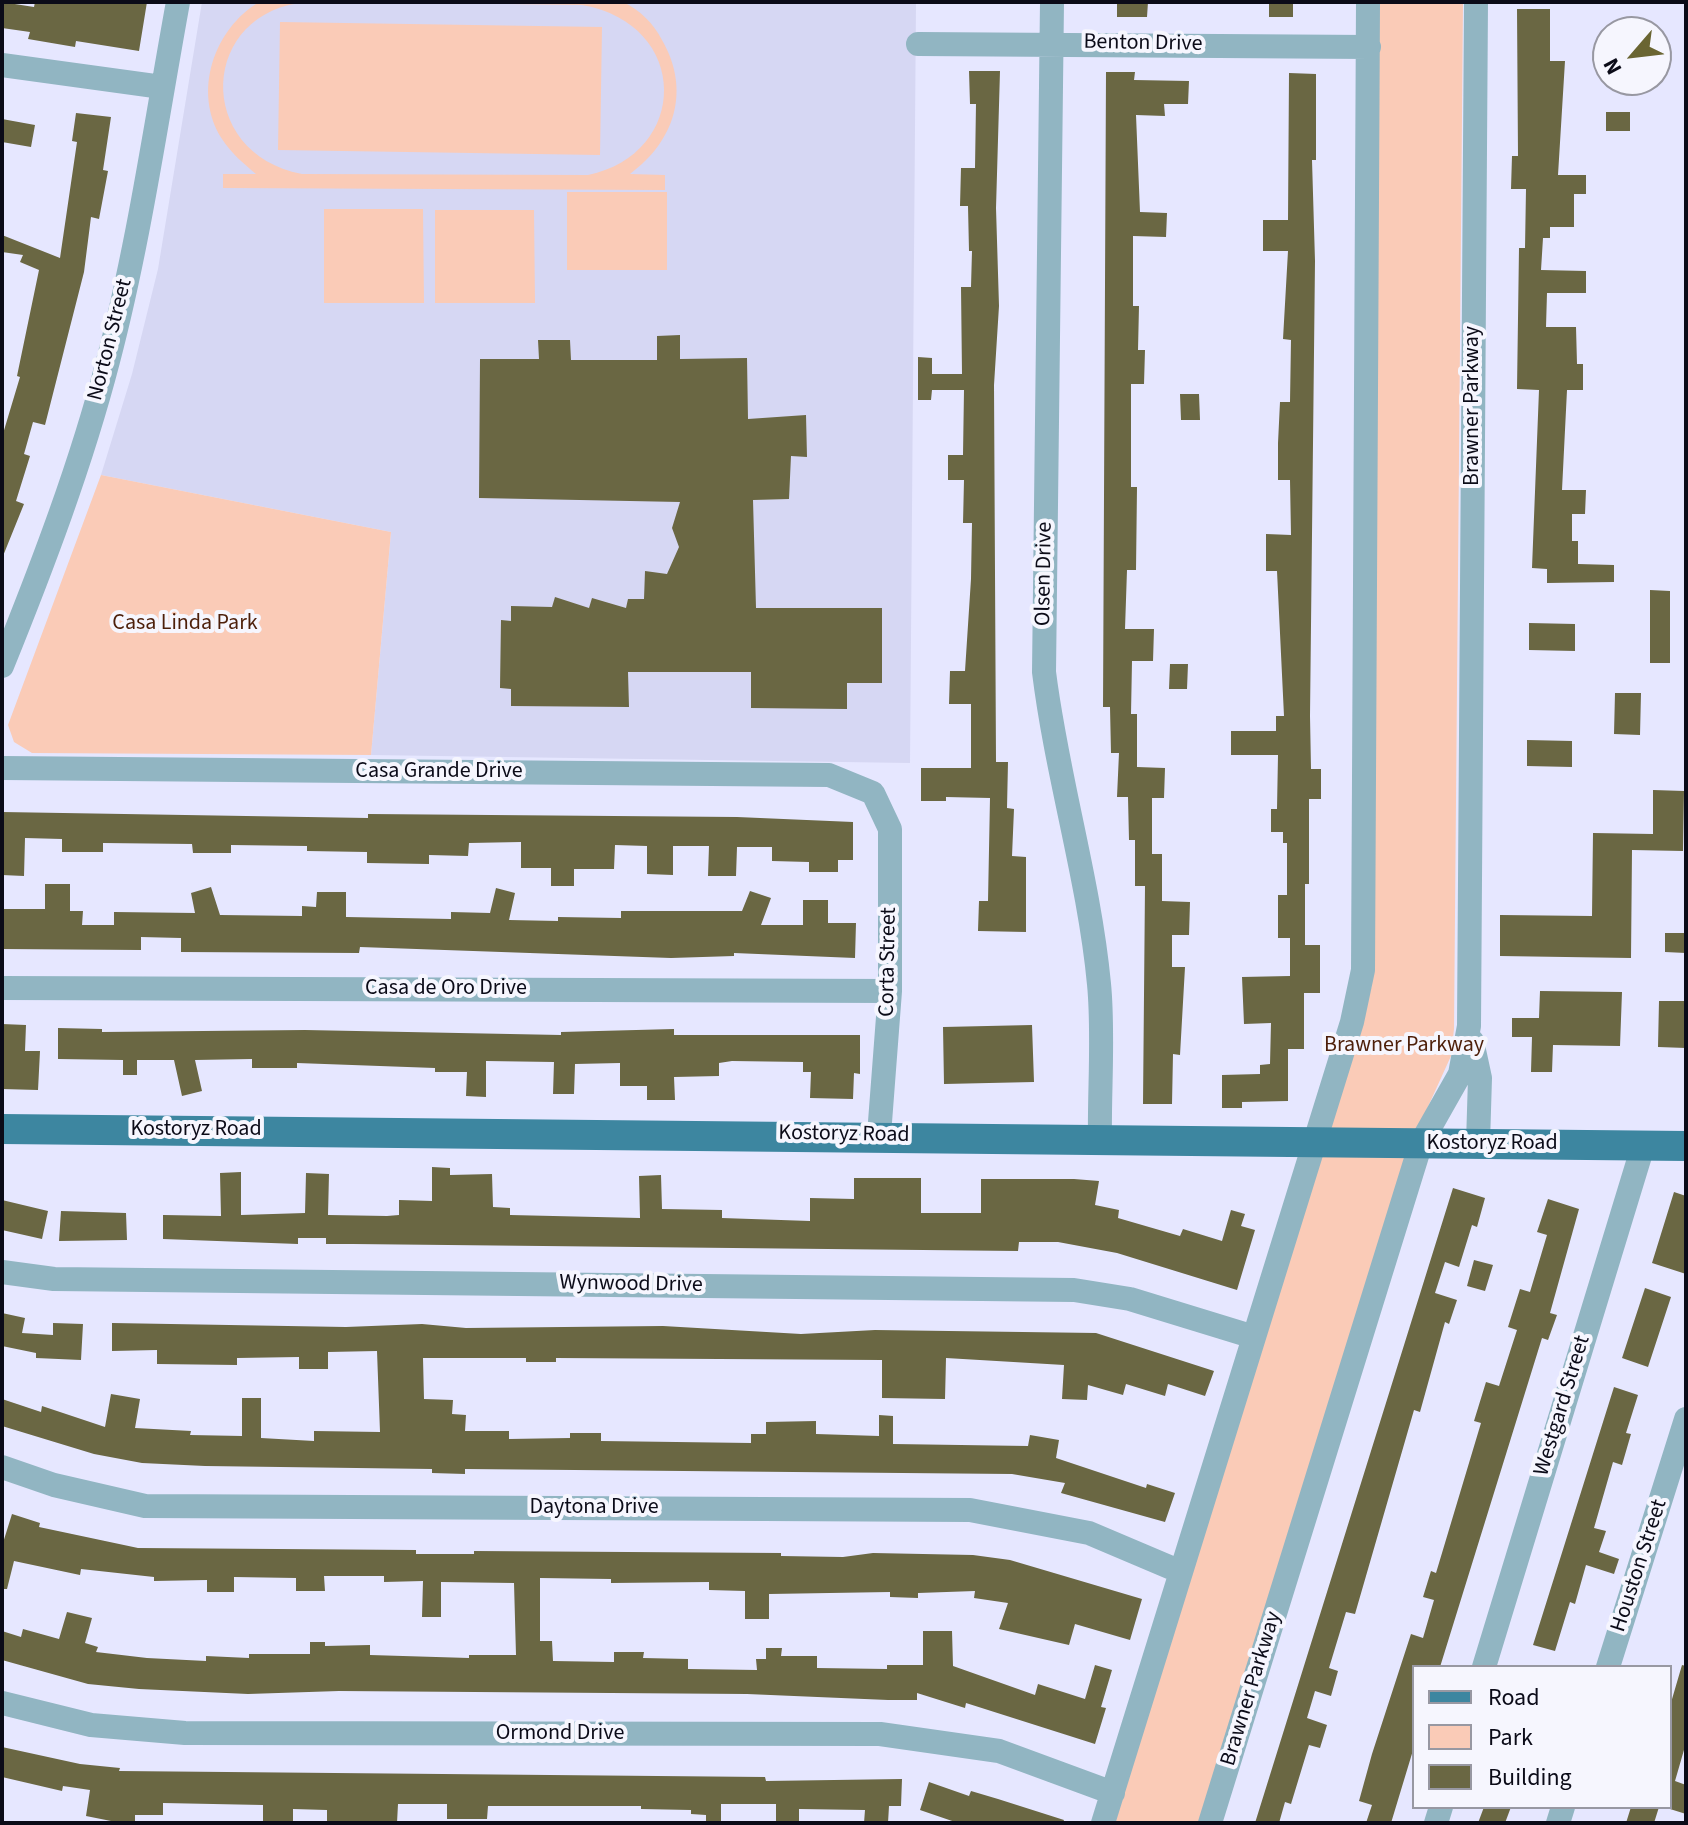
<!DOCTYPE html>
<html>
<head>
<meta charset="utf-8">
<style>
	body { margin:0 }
	#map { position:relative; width:1688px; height:1825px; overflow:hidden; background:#e6e7ff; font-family:"Source Sans 3",sans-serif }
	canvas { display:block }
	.frame { position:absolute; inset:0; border:4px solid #0b0b18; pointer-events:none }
	.legend { position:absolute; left:1412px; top:1665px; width:260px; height:144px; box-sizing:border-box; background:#f6f6fe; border:2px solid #9898a2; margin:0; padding:10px 14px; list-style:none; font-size:24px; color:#0b0b18 }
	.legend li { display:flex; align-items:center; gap:16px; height:40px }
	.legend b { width:40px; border:2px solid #9898a2 }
	.north { position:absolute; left:1592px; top:16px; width:80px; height:80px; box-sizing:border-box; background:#f6f6fe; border:2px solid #9898a2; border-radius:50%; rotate:242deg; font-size:22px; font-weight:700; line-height:32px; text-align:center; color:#0b0b18 }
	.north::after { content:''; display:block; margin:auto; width:28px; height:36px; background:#6a6532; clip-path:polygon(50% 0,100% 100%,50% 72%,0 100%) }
</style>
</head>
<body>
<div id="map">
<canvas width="1688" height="1825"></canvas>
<div class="frame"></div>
<ul class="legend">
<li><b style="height:10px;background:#3d86a0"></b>Road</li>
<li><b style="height:22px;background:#facbb7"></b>Park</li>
<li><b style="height:22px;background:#6a6743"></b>Building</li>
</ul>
<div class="north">N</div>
</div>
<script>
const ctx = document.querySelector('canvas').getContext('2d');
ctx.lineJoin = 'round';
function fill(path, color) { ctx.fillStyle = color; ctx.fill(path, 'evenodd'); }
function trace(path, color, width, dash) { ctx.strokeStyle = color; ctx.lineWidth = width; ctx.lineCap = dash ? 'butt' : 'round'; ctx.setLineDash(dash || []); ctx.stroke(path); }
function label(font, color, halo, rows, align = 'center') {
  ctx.font = font + ' "Source Sans 3",sans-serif'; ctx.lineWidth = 8; ctx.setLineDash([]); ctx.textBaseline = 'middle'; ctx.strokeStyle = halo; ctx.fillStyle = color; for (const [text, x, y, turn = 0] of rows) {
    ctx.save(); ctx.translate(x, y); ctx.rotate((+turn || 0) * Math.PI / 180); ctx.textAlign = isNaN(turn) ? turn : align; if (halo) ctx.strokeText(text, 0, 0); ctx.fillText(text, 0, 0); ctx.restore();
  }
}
fill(new Path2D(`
	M202,2h714l-6,761 -539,-8 20,-223 -290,-57 31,-101 26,-105z`), '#d6d7f3');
fill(new Path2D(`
	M259,2h49c-109,8 -115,151 -6,172l286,1c102,-21 103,-151 -6,-170l-222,-3h263c17,8 30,21 39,38 29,50 13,101 -32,134l35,1v15l-442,-2v-14h33c-13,-11 -25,-21 -34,-35 -30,-47 -8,-110 37,-137z
	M1379,2h84l-9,1027 -3,27 -25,55 -226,712h-85l257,-838z
	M280,22l322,5 -2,128 -322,-5z
	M567,192h100v78h-100z
	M324,209h99l1,94h-100z
	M435,210h99l1,93h-100z
	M101,475l290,57 -20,223 -339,-2 -18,-11 -6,-17z`), '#facbb7');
fill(new Path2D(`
	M2,2l32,5 1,-5h112l-8,49 -63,-10 -1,6 -47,-8 2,-7 -28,-4z
	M1117,2h31l-1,15h-30z
	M1269,2h24v15h-24z
	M1517,9h33v52h15l-7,114h28v19h-12v33h-24v11h-7l-2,32 45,1v22h-39l-1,34h30l1,37h6v26h-16l-5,100h24l-1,24h-13v27h6v23l36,1v17l-67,1v-14l-15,-1 7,-178 -22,-1 2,-141h6l1,-59h-15l1,-33h6z
	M969,71h31l-4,137 3,98 -5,79 2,377h12l-1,46 7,1 -2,47 14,1v75l-48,-1 1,-30h9l2,-103 -44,-1v4h-25v-33h50v-64h-22l1,-33h15l6,-92 1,-56h-9l1,-43h-16v-25h15l1,-65h-32l-1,10h-13v-43l14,1v16h30l-1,-87h10l1,-36h-3l-1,-45h-8l1,-38h14l1,-64h-6z
	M1106,72h29l-1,8 55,1 -1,23h-24l1,12 -29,-1 4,97 27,1 -1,24 -33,-1v70h6l-1,44h7l-1,34h-13v103h6l-1,83h-9l-2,59h29l-1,32h-21l-1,53h6v53l28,1 -1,30h-12v56h10v47l28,1 -1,33h-17v32h13l-5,88 -7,-1 -1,50h-29l2,-218h-10v-46h-6l-1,-43h-11l2,-44h-8l-1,-46h-7z
	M1289,73l27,1v86h-4l3,101 -5,455 1,53h10v30h-12v85h-4v61h15v48h-16v56h-16v52l-46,1v6h-20v-33l38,-1v-9l10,-1 1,-41 -27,1 -2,-47 48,-1v-38h-12v-43h9v-52h-4v-11h-12v-23h6l1,-54h-47v-24h45v-15h8l-7,-145h-11v-37l25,1 -1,-55h-12v-37l2,-41h10l1,-62 -8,-1 5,-88h-25v-31h25z
	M1606,112h24v19h-24z
	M76,113l35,4 -8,53 5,1 -9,48 -8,-2 -7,55 -39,153 -12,-3 -9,32 6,2 -14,45 8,3 -21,52 -1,-119 18,-60 -3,-1 22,-106 -19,-8 3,-7 -21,-3v-17l58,23 17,-116 -5,-1z
	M2,119l33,6 -4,22 -29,-5z
	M680,335v24l67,-1 1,61 58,-4 1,42 -16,-1 -2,43 -36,1 3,108h126v75h-35v26l-96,-1v-36h-123l1,35 -118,-1v-17l-11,-1 1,-68 10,1v-15l41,1 3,-10 34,11 3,-10 34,10 2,-9h16l1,-28 22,3 12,-27 -7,-19 8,-26 -201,-4 1,-139h59l-1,-19h32l1,20h86v-24z
	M1180,394h19l1,26h-19z
	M1650,590l20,1v72h-20z
	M1529,623l46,1v27l-46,-1z
	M1170,664h18l-1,25h-18z
	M1615,693h26l-1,42 -26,-1z
	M1527,740l45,1v26l-45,-1z
	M1653,790l31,1 -1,60 -51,-1 -1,108 -131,-2v-41l92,1 1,-83 60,1z
	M2,812l366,6v-4l369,3 116,5v38h-15v12h-29v-10l-37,-1v-14h-35l-1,29h-28l1,-30h-36v29l-26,-1v-28l-32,-1 -1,24h-40v17h-23v-18h-30v-26l-52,1 -1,13 -39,-1v9l-62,-1v-11l-60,-1v-5l-76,-1v8h-38l-1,-9 -89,-1v9h-41v-13l-37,-1 -1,38 -22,-1z
	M45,884h25v27h13l-1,14h32v-13l81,1 -4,-20 20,-6 9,28 82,1v-10l14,1 1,-15h29v25l105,2v-7l39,1 6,-25 19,5 -6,27 49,1v-4l63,1v-7h121l8,-20 21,7 -10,27h42v-25h25v23h28l-1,35 -121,-5v3l-63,2 -311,-11 -1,6 -178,-1v-14l-40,-1v13l-139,-1v-40h43z
	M1665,933h21v20l-21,-1z
	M1540,991l82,1 -2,54 -67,-1 -1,27h-21l1,-35h-20v-19h27z
	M1659,1001h27v47l-28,-1z
	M2,1024l24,1 -1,26h15l-2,39 -36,-1z
	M1032,1025l2,57 -90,2 -1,-57z
	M58,1028l44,1v3l203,-2 256,5v-3l113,-3v6h186v39l-6,-1 -1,26 -43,-1 1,-26h-8v-10l-71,-1 -13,2v13l-45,1 1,23h-28v-14h-27v-23l-45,1 -1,30h-21l1,-32 -68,-1v36l-20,-1 1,-24h-32v-4l-138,-5v5h-45v-9l-57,1 7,31 -20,5 -8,-36h-37v15h-14v-15l-65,-1z
	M432,1167l18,1v7l42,-1 1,33 17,1v7l130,3 -1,-42 22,-1 1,34 60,1v8l88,3v-23l44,1v-21h67v35h60v-34h93l25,2 -4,24 24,5 -1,8 62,18 3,-7 39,12 9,-31 14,4 -4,12 14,4 -18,60 -120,-37 -59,-11h-39l-1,9 -665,-7h-27v-6h-28v6l-135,-5v-24l58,1 -1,-43 21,-1v43l64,-2 1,-40 23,1 -1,41 59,1 12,-1v-15l33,1z
	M1453,1188l32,10 -8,29 -5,-2 -13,42 -14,-5 -10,31 22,7 -8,24 -4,-2 -25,90 -6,-2 -59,204 -9,-2 -17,56 9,3 -7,25 -16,-5 -8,27 20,7 -7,23 -11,-3 -18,59 -6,-2 -6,21h-24z
	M1674,1192l12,4v78l-34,-11z
	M1548,1199l31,10 -29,104 7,2 -9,25 -6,-2 -102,329h-26v80l-23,76h-25l6,-18 -13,-4 13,-47 39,-120 12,4 11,-38 -11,-3 8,-26 5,2 45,-150 -7,-2 12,-39 13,4 18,-56 -9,-3 12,-38 10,3 17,-57 -10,-3z
	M2,1200l46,11 -6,28 -40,-9z
	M61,1211l65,2 1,27 -68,1z
	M1474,1260l19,5 -8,26 -18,-5z
	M1645,1288l26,9 -23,70 -26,-9z
	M2,1313l23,5 -3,15 31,2v-12l30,1 -2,36 -45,-2v-5l-34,-7z
	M112,1323l234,4 76,-3 44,4 197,-2 138,8 74,-4 221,3 118,38 -9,25 -37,-12 -3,12 -39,-12 -3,11 -35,-10 -1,15 -25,-1 2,-34 -118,-7 -1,41 -63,-1v-38l-326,-2v4h-30v-4h-103l1,41 29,1 -1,14 14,1 -1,16h44v8l61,-1v-5h31v8l150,2v-9h15v-12l50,-1v13l63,2v-21l14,1v28l135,2 2,-11 29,5 -3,18 90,30 1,-4 28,9 -10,29 -104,-29 4,-10 -53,-9 -547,-5v5l-33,-1v-4l-227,-3 -63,-3 -48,-9 -92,-28v-27l39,13 1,-6 63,21 6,-33 29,5 -5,29 56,3 -1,4 52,1v-38h19v40l53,3v-10l66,1 -3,-81 -49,1v17h-29v-12l-62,1v7l-80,-1v-14l-45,1z
	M1614,1387l24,8 -12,38 5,1 -9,31 -9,-3 -19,66 12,3 -7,21 20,7 -5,15 -28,-9 -11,39 -5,-2 -15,49 -22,-6z
	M12,1514l28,9 -1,4 99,21 278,2v4h58v-3l307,2v3l62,1 30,-4 100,2 37,5 132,39 -12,41 -55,-16 -6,21 -70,-16 9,-26 -34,-5 1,-7 -57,2v5l-28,-1v-5l-121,2v25h-24v-28l-36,-1v-8l-98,1v-4l-71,-1v63h12l1,20 61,1v-10h30l-1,6 45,1v10l69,1 -1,-11h10v-11h16l-1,8h36v12l70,1v-4h36v-34h29l1,35 82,29 3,-11 47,15 10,-34 17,5 -11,37 5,1 -11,36 -129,-41 -1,5 -48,-15v7h-29l-141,-6 -408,-3 -91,3 -109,-5 -51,-5 -86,-24v-29l19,6 2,-8 36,10 8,-27 25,6 -7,25 13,4 -2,5 51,6 59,3v-5l43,2v-4h61v-12h15v4l45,-1v10l99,3v-3h47l-2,-72 -73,-1v35h-19l1,-36 -39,1v-6h-60l1,15h-29v-13l-62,-1v15h-27v-12l-53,1v-4l-73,-8 -1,6 -66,-14 -7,28h-5v-43z
	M1682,1665l4,1v77l-11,38 11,4v29l-16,-5v-103z
	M2,1747l78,17 40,4 -1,3 646,6 1,4 136,-2 -1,27h-12l-1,17h-24l1,-13 -66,-1v12h-23v-17h-55v19h-15v-8l-15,-1v-4l-50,-1v-3h-153l-1,13h-40v-15h-49l-1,19h-70v-13l-34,-1v14h-30v-18l-100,-2v12h-28v8h-14l-35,-7 4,-26 -27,-4 -1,5 -60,-14z
	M929,1782l40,14 2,-5 27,8 66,21 -1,3h-105l-38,-13z
	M1484,1807h27l-6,16h-27z
	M1631,1807h28l-5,16h-28z`), '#6a6743');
trace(new Path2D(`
	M1052,2l-8,670c13,105 45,207 55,312 5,51 0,106 1,158
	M918,44l451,3
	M2,65l160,22
	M2,666c40,-99 79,-201 106,-305 31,-118 48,-239 70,-359
	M2,768l827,7 44,18 17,36v162l-11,144
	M2,988l888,3
	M1472,1041l8,37 -2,65
	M2,1272l52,7 1020,11 56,9 124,38
	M2,1467l52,18 91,21 825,4 119,23 92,39
	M1484,1667l159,-521
	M1608,1667l78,-248
	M2,1703l89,22 94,8 695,1 119,17 114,42
	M1103,1823l249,-801 11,-52 5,-968
	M1210,1823l211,-680 39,-69 9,-48 7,-1024
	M1436,1823l5,-16
	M1558,1823l5,-16`), '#91b5c2', 24);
trace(new Path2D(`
	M2,1129l1684,17`), '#3d86a0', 30);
label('22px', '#0b0b18', '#f6f6fe', [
	["Benton Drive",1143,44,1],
	["Norton Street",111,340,-76],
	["Brawner Parkway",1473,406,-90],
	["Olsen Drive",1045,574,-89],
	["Casa Grande Drive",439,772],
	["Corta Street",889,962,-89],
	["Casa de Oro Drive",446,989],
	["Kostoryz Road",196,1130],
	["Kostoryz Road",844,1135,1],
	["Kostoryz Road",1492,1144],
	["Wynwood Drive",631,1285,1],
	["Westgard Street",1563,1406,-73],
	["Daytona Drive",594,1508],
	["Houston Street",1640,1566,-72],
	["Brawner Parkway",1252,1689,-73],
	["Ormond Drive",560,1734]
]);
label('22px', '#4d1f0a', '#f6f6fe', [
	["Casa Linda Park",185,624],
	["Brawner Parkway",1404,1046]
]);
</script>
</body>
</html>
